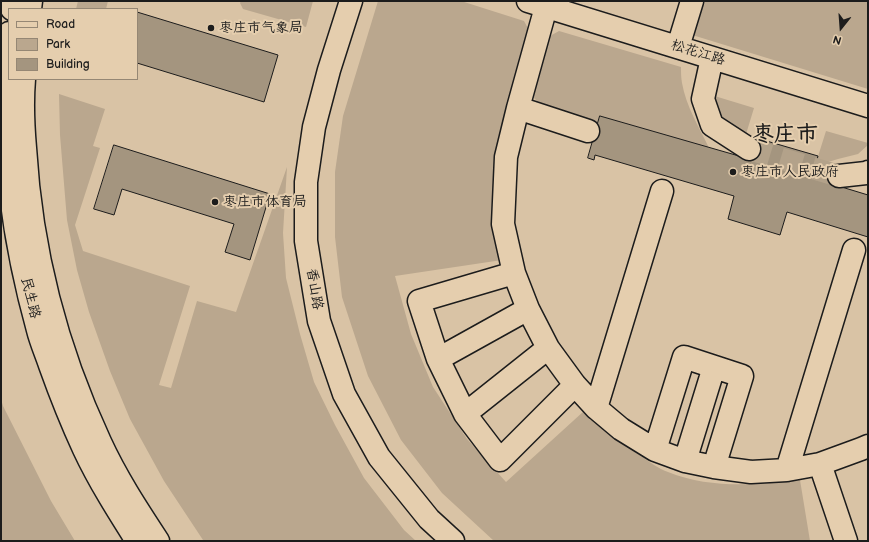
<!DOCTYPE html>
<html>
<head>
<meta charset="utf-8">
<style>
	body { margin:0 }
	#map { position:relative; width:869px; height:542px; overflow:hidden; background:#d9c3a5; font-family:"Balsamiq Sans",sans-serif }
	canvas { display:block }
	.frame { position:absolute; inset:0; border:2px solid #1c1c1c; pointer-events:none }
	.legend { position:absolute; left:8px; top:8px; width:130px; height:72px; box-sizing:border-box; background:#e5ceae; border:1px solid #958774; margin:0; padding:5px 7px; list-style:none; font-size:12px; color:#1c1c1c }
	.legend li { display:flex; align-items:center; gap:8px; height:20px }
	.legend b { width:20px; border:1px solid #958774 }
	.north { position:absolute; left:821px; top:8px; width:40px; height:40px; -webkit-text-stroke:3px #e5ceae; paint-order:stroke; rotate:197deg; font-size:11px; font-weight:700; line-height:16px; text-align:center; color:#1c1c1c }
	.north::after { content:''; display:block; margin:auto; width:14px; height:18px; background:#1c1c1c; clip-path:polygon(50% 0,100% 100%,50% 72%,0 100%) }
</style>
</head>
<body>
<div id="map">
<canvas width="869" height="542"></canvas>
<div class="frame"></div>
<ul class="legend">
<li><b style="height:5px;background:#e5ceae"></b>Road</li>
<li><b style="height:11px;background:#baa78e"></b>Park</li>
<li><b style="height:11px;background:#a4957f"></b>Building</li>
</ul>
<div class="north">N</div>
</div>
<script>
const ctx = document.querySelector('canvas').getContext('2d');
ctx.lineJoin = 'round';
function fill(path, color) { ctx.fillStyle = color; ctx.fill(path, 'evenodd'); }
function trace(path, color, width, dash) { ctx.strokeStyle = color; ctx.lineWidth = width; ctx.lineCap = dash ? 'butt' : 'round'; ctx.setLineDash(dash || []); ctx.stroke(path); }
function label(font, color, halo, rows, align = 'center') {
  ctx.font = font + ' "Balsamiq Sans","LXGW WenKai TC",sans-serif'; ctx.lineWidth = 4; ctx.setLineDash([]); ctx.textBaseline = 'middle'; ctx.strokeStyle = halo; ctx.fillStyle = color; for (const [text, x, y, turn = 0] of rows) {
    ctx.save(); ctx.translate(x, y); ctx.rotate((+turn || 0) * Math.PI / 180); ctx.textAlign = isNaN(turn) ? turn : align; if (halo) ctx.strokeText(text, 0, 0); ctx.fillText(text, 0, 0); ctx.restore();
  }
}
fill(new Path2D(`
	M78,1h30l-2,8h-30z
	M241,1h72l-7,26 -63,-18 -3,-6z
	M378,1h83l63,20 6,11 -32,106 -5,76 9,46 -107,16 16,58 22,53 34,52 39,43 78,-71c19,17 38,33 60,47 7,5 15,11 24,14 42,17 88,13 132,8l10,61h-316l-52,-48 -41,-53 -33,-64 -26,-79 -7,-60v-65l8,-56z
	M693,1h175v88l-179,-55z
	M559,31l122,36c0,5 0,11 1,16 4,23 17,44 27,65l-109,-32 -4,12 -59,-27 -5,-5 18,-60z
	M59,94l46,15 -12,37 7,2 -25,77 8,26 107,35 -31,99 12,3 26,-87 39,11 51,-145 -4,66 3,45 14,56 14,48 21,43 29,53 40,52 12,11h-212l-1,-1 -39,-59 -34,-62 -20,-48 -21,-59 -12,-42 -10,-50 -7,-85z
	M708,94l46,14 -11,36 -19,-20z
	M826,131l42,12v2l-10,9 -20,5 -23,7z
	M1,399l2,7 48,95 24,40h-74z`), '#baa78e');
const building = new Path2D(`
	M137,12l141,43 -14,47 -127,-39z
	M600,116l139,40 7,-21 72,21 -6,22 56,17v42l-81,-25 -7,23 -52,-16 6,-23 -139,-41 -1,5 -6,-2z
	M114,145l156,49 -20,66 -25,-8 9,-28 -112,-35 -8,26 -20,-6z`);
fill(building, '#a4957f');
trace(building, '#1c1c1c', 1);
trace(new Path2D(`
	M749,149l90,27`), '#b3a28a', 22, [22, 11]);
const minor = new Path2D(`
	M351,1l-22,69 -15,57 -8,55v59l13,80 25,73 35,63 50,62 24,22
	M528,1l340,105
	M546,7l-28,101 -12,49 -3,67 11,49 14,36 20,39 27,37 21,23 25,21 34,21 30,11 29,6 37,5 36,-2 33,-6 41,-15 7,-3
	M678,47l14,-46
	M712,58l-9,41 9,26 37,24
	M518,108l70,23
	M839,176l27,-3 2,-1
	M514,273l-95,28 19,58 27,55 35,46 75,-75
	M438,359l90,-50
	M596,408l66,-217
	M465,414l83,-66
	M655,450l29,-93 58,19 -28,91
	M685,461l29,-94
	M820,464l26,77
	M787,470l67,-220`);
const major = new Path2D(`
	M12,9l1,-8
	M30,9l1,-8
	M9,33c-2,33 -5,65 -3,97 2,68 14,135 32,200 3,12 8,23 12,35 10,28 21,56 34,84 15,32 34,62 53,92
	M24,79c-2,23 -1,46 1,69 6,102 32,202 75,294 16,35 37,67 58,99`);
trace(minor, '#1c1c1c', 25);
trace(major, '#1c1c1c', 25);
trace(minor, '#e5ceae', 22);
trace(major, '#e5ceae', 22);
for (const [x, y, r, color] of [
	[211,28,4,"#1c1c1c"],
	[733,172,4,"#1c1c1c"],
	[215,202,4,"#1c1c1c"]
]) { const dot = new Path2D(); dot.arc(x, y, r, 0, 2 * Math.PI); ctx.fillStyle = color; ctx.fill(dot); trace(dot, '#e5ceae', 1.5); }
label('14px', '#1c1c1c', '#e5ceae', [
	["枣庄市气象局",219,28],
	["枣庄市人民政府",741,172],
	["枣庄市体育局",223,202]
], 'left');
label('14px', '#1c1c1c', '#e5ceae', [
	["松花江路",698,53,17],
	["香山路",314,289,81],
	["民生路",30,298,76]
]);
label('bold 22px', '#1c1c1c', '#e5ceae', [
	["枣庄市",785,135]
]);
</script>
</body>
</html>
